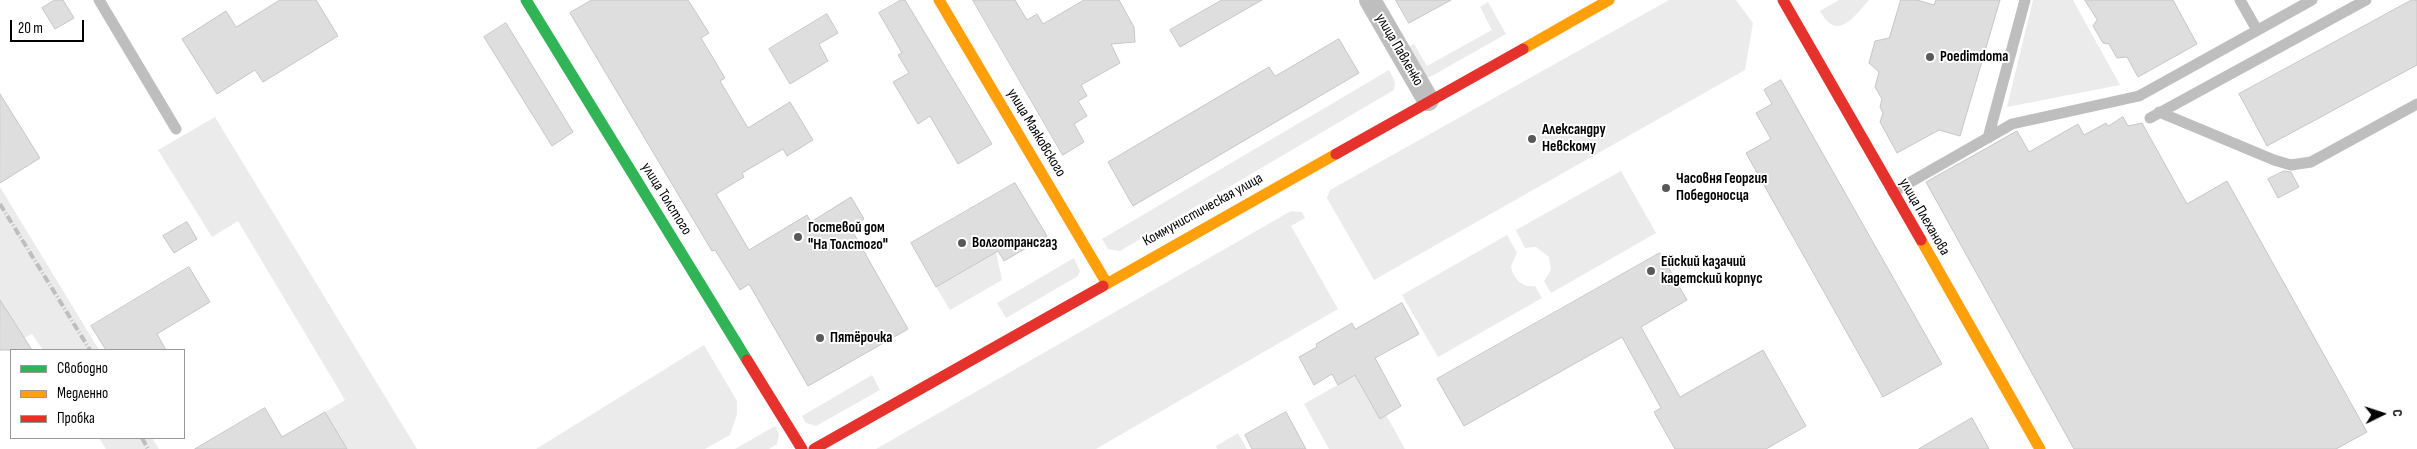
<!DOCTYPE html>
<html>
<head>
<meta charset="utf-8">
<style>
	body { margin:0 }
	#map { position:relative; width:2417px; height:449px; overflow:hidden; background:#fff; font-family:"Sofia Sans Condensed",sans-serif }
	canvas { display:block }
	.legend { position:absolute; left:10px; top:349px; width:175px; height:90px; box-sizing:border-box; background:#fff; border:1px solid #999; margin:0; padding:6px 9px; list-style:none; font-size:15px; color:#000 }
	.legend li { display:flex; align-items:center; gap:10px; height:25px }
	.legend b { width:25px; border:1px solid #999 }
	.north { position:absolute; left:2357px; top:389px; width:50px; height:50px; -webkit-text-stroke:4px #fff; paint-order:stroke; rotate:86deg; font-size:14px; font-weight:700; line-height:20px; text-align:center; color:#000 }
	.north::after { content:''; display:block; margin:auto; width:18px; height:22px; background:#000; clip-path:polygon(50% 0,100% 100%,50% 72%,0 100%) }
	.scale { position:absolute; left:10px; top:20px; width:74px; height:22px; box-sizing:border-box; border:2px solid #000; border-top:0; padding-left:6px; font-size:15px; line-height:18px; white-space:nowrap; color:#000; -webkit-text-stroke:4px #fff; paint-order:stroke }
</style>
</head>
<body>
<div id="map">
<canvas width="2417" height="449"></canvas>
<ul class="legend">
<li><b style="height:6px;background:#30b455"></b>Свободно</li>
<li><b style="height:6px;background:#ff9f0a"></b>Медленно</li>
<li><b style="height:6px;background:#e5322d"></b>Пробка</li>
</ul>
<div class="north">С</div>
<div class="scale">20 m</div>
</div>
<script>
const ctx = document.querySelector('canvas').getContext('2d');
ctx.lineJoin = 'round';
function fill(path, color) { ctx.fillStyle = color; ctx.fill(path, 'evenodd'); }
function trace(path, color, width, dash) { ctx.strokeStyle = color; ctx.lineWidth = width; ctx.lineCap = dash ? 'butt' : 'round'; ctx.setLineDash(dash || []); ctx.stroke(path); }
function label(font, color, halo, rows, align = 'center') {
  ctx.font = font + ' "Sofia Sans Condensed",sans-serif'; ctx.lineWidth = 4; ctx.setLineDash([]); ctx.textBaseline = 'middle'; ctx.strokeStyle = halo; ctx.fillStyle = color; for (const [text, x, y, turn = 0] of rows) {
    ctx.save(); ctx.translate(x, y); ctx.rotate((+turn || 0) * Math.PI / 180); ctx.textAlign = isNaN(turn) ? turn : align; if (halo) ctx.strokeText(text, 0, 0); ctx.fillText(text, 0, 0); ctx.restore();
  }
}
fill(new Path2D(`
	M1669,0h67l17,23 -8,47 -371,210 -47,-82 3,-8z
	M1839,0h30c-16,18 -32,42 -49,11z
	M2033,0h40l47,85 -113,22z
	M1488,2l18,32 -76,43h-5l-18,-29 7,-4 13,22 65,-36 -12,-23z
	M1389,70l6,12 -1,8 -274,161 -12,-2 -6,-10z
	M215,117l202,332h-70l-22,-37 20,-12 -107,-179 -26,16 -54,-87z
	M1621,171l35,62 -105,60 -7,-12 7,-11 -2,-13 -13,-10 -11,1 -9,-18z
	M0,187l99,163h-56l-11,-16 -8,4 -24,-38z
	M1291,211l11,1 3,6 -14,8 47,83 -242,140h-220z
	M1507,235l10,18 -6,13c2,13 11,22 24,20l7,12 -104,59 -36,-62z
	M996,252l6,28 -52,30 -14,-23z
	M1074,258l6,13 -2,5 -72,42 -9,-15z
	M704,345l33,56v13l-7,21 -25,14h-169z
	M872,375l8,15 -64,36 -10,-3 -4,-7z
	M1355,375l25,44 6,-4 19,34h-76l-25,-45z
	M775,426l4,8 -2,10 -8,5h-34z
	M1238,433l9,16h-30l-1,-3z
	M99,438h53l7,11h-53z`), '#ebebeb');
const building = new Path2D(`
	M55,0h8l11,18 -19,11 -13,-21z
	M280,0h36l22,36 -75,46 -8,-12 -38,24 -35,-55 44,-28 10,16z
	M592,0h96l21,33 -8,5 24,40 -5,3 28,47 42,-26 23,38 -26,16 -4,-7 -41,24 2,4 -28,17 33,56 58,-35 4,7 40,-25 13,22 -14,8 58,102 -100,57 -59,-102 -9,6 -25,-40 -3,1 -142,-238z
	M901,0h4l87,144 -34,20 -28,-48 -12,8 -25,-42 16,-9 -11,-18 4,-2 -23,-40z
	M973,0h42l12,20 10,-6 6,10 41,-24h35l15,27 1,15 -24,2 9,19 -39,22 6,11 -9,5 9,15 -13,8 10,18 -21,13z
	M1222,0h40l-82,47 -10,-17z
	M1396,0h55l-42,23z
	M1901,0h16l17,5 2,-5h64l-40,136 -21,-6 -42,23 -17,-31 3,-9 -3,-6 2,-8 -7,-12 4,-15 -10,-9 6,-22 14,-3z
	M2085,0h88l24,44 -59,33 -11,-20 -10,1 -8,-14 -6,-1 -10,-17 4,-6z
	M2412,0h5v65l-150,81 -28,-52z
	M827,14l11,19 -19,11 9,17 -38,23 -21,-35z
	M506,23l67,109 -21,14 -68,-109z
	M1339,39l20,34 -226,133 -25,-44 161,-95 6,9z
	M1781,80l161,284 -59,33 -137,-244 25,-14 -15,-26 16,-9 -8,-14z
	M0,94l40,64 -40,25z
	M2123,117l5,9 14,-3 45,81 40,-23 140,251 -31,17h-262l-148,-267 91,-51 12,21 49,-28 6,11 22,-12 2,3z
	M2284,171l7,1 8,15 -21,11 -10,-19z
	M1015,183l32,53 -43,25 -6,-10 -62,36 -25,-44z
	M187,222l10,17 -23,14 -11,-17z
	M1660,253l27,47 -46,27 39,70 83,-47 43,76 -40,23h-91l-21,-37 7,-4 -39,-71 -158,89 -27,-47z
	M189,267l21,35 -53,32 9,16h-60l-15,-24z
	M0,300l32,50h-32z
	M1402,303l17,31 -44,24 26,48 -21,13 -25,-44 -17,10 -6,-11 -18,11 -15,-28 18,-10 -1,-3 36,-21 3,6z
	M265,408l17,29 43,-25 22,37h-152z
	M1286,412l20,37h-54l-7,-14z
	M1972,418l17,31h-70z`);
fill(building, '#dedede');
trace(building, '#c6c6c6', 1);
trace(new Path2D(`
	M99,0l77,129
	M2240,0l17,30
	M2159,112l115,48 17,5 20,-3 106,-58
	M2150,118l216,-118
	M1988,138l37,-138
	M1893,192l119,-68 127,-28 173,-96`), '#bebebe', 11);
trace(new Path2D(`
	M1370,0l58,100`), '#bebebe', 22);
trace(new Path2D(`
	M526,0l221,360`), '#30b455', 11);
trace(new Path2D(`
	M939,0l167,282
	M1523,49l86,-49
	M1921,240l119,209
	M1103,286l233,-132`), '#ff9f0a', 11);
trace(new Path2D(`
	M1783,0l138,240
	M1336,154l187,-105
	M747,360l55,89
	M814,449l289,-163`), '#e5322d', 11);
trace(new Path2D(`
	M0,204l90,146
	M142,438l6,11`), '#bebebe', 4, [8, 2.5, 1, 2.5]);
for (const [x, y, r, color] of [
	[1930,57,5,"#595959"],
	[1532,139,5,"#595959"],
	[1666,188,5,"#595959"],
	[798,237,5,"#595959"],
	[962,243,5,"#595959"],
	[1651,271,5,"#595959"],
	[820,338,5,"#595959"]
]) { const dot = new Path2D(); dot.arc(x, y, r, 0, 2 * Math.PI); ctx.fillStyle = color; ctx.fill(dot); trace(dot, '#fff', 2); }
label('15px', '#000', '#fff', [
	["улица Павленко",1399,50,60],
	["улица Маяковского",1036,133,59],
	["улица Толстого",666,199,58],
	["Коммунистическая улица",1203,210,-29],
	["улица Плеханова",1924,217,60]
]);
label('bold 15px', '#000', '#fff', [
	["Poedimdoma",1940,57],
	["Александру",1542,130],
	["Невскому",1542,147],
	["Часовня Георгия",1676,179],
	["Победоносца",1676,196],
	["Гостевой дом",808,228],
	["\"На Толстого\"",808,245],
	["Волготрансгаз",972,243],
	["Ейский казачий",1661,262],
	["кадетский корпус",1661,279],
	["Пятёрочка",830,338]
], 'left');
</script>
</body>
</html>
